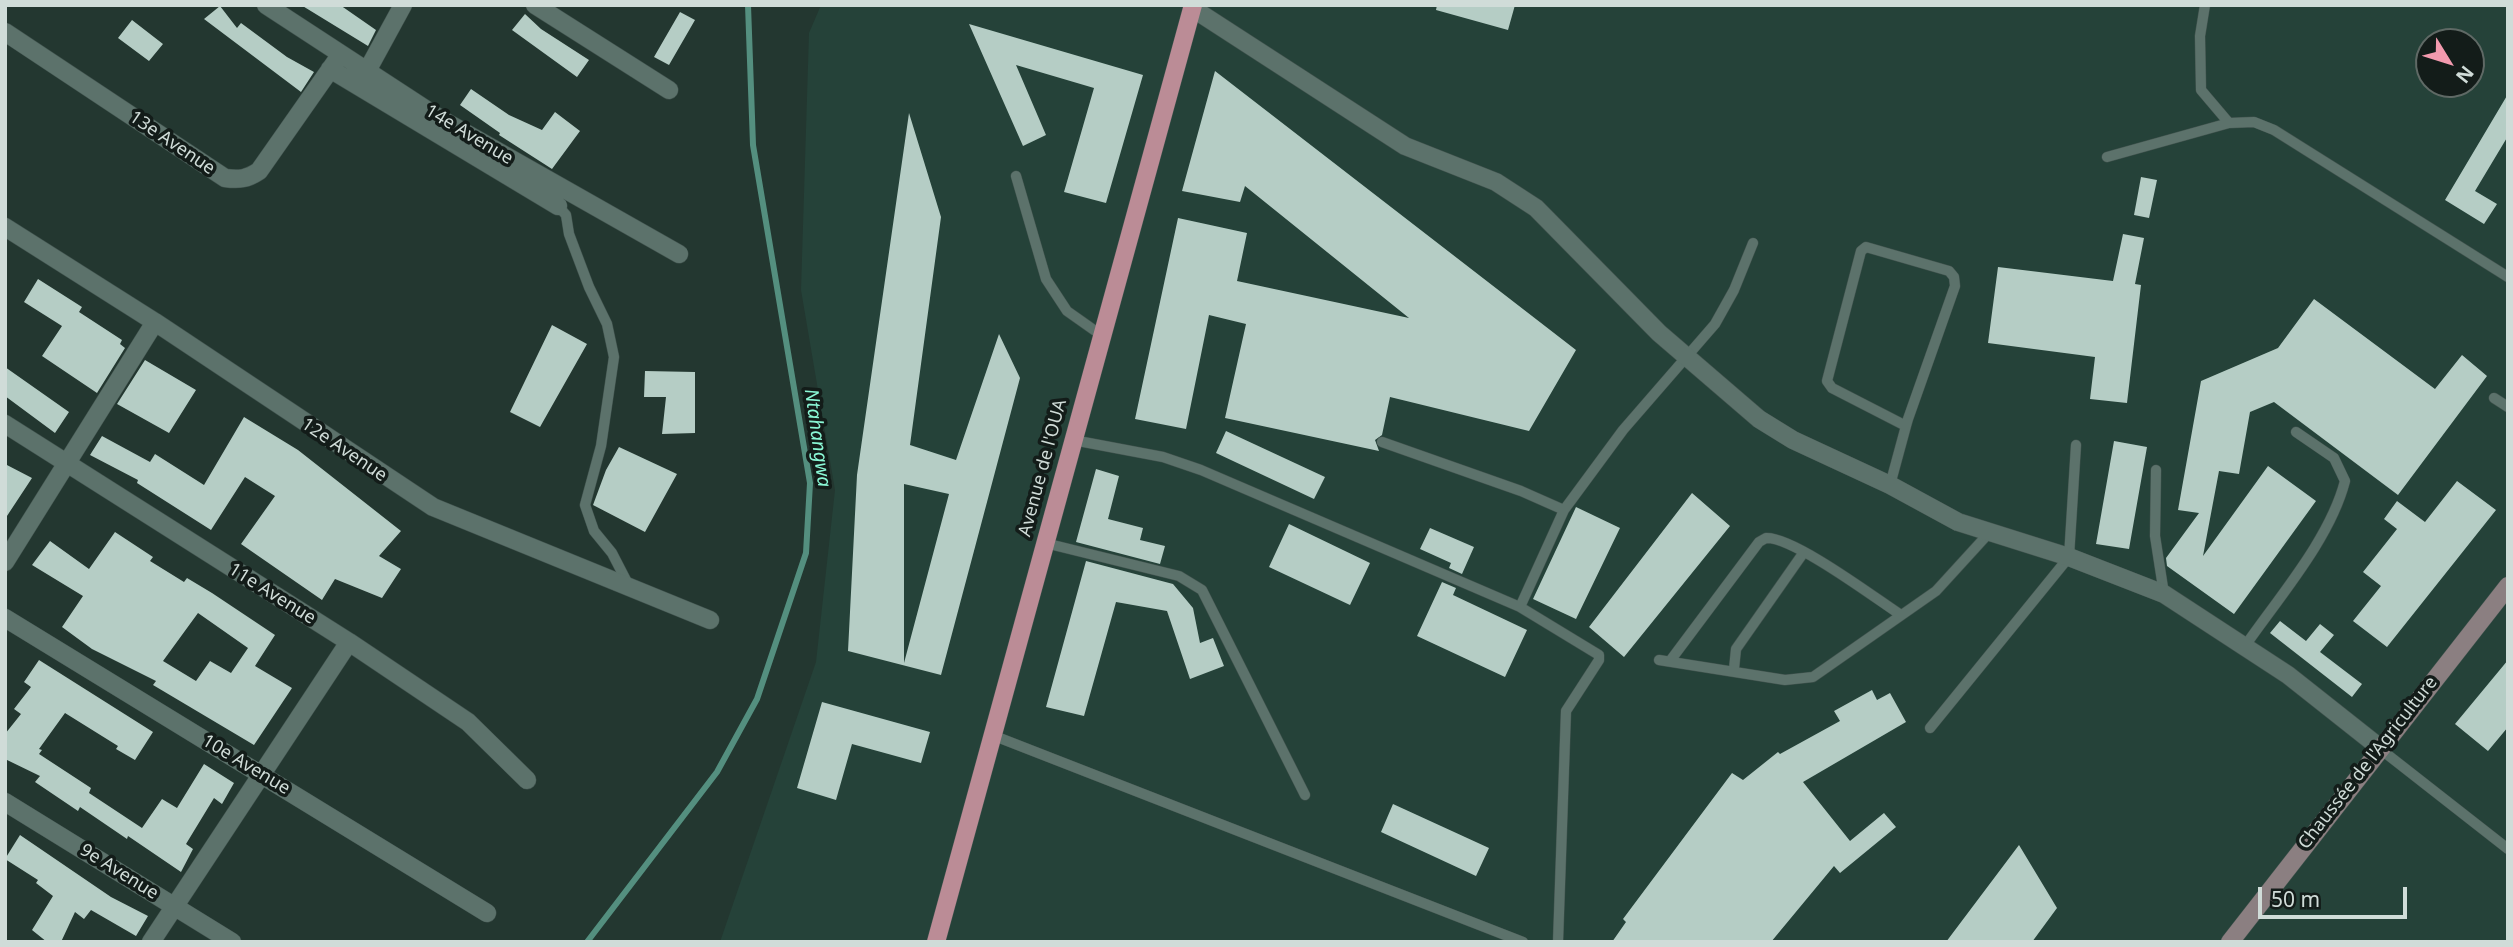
<!DOCTYPE html>
<html>
<head>
<meta charset="utf-8">
<style>
	body { margin:0 }
	#map { position:relative; width:2513px; height:947px; overflow:hidden; background:#233730; font-family:"Noto Sans",sans-serif }
	canvas { display:block }
	.frame { position:absolute; inset:0; border:7px solid #d0dcd8; pointer-events:none }
	.north { position:absolute; left:2415px; top:28px; width:70px; height:70px; box-sizing:border-box; background:#131c19; border:2px solid #5f6965; border-radius:50%; rotate:128deg; font-size:19px; font-weight:700; line-height:28px; text-align:center; color:#d0dcd8 }
	.north::after { content:''; display:block; margin:auto; width:24px; height:32px; background:#f29aae; clip-path:polygon(50% 0,100% 100%,50% 72%,0 100%) }
	.scale { position:absolute; left:2258px; top:887px; width:149px; height:32px; box-sizing:border-box; border:4px solid #d0dcd8; border-top:0; padding-left:9px; font-size:21px; line-height:24px; white-space:nowrap; color:#d0dcd8; -webkit-text-stroke:5px #131c19; paint-order:stroke }
</style>
</head>
<body>
<div id="map">
<canvas width="2513" height="947"></canvas>
<div class="frame"></div>
<div class="north">N</div>
<div class="scale">50 m</div>
</div>
<script>
const ctx = document.querySelector('canvas').getContext('2d');
ctx.lineJoin = 'round';
function fill(path, color) { ctx.fillStyle = color; ctx.fill(path, 'evenodd'); }
function trace(path, color, width, dash) { ctx.strokeStyle = color; ctx.lineWidth = width; ctx.lineCap = dash ? 'butt' : 'round'; ctx.setLineDash(dash || []); ctx.stroke(path); }
function label(font, color, halo, rows, align = 'center') {
  ctx.font = font + ' "Noto Sans",sans-serif'; ctx.lineWidth = 7; ctx.setLineDash([]); ctx.textBaseline = 'middle'; ctx.strokeStyle = halo; ctx.fillStyle = color; for (const [text, x, y, turn = 0] of rows) {
    ctx.save(); ctx.translate(x, y); ctx.rotate((+turn || 0) * Math.PI / 180); ctx.textAlign = isNaN(turn) ? turn : align; if (halo) ctx.strokeText(text, 0, 0); ctx.fillText(text, 0, 0); ctx.restore();
  }
}
fill(new Path2D(`
	M821,5h1687v937h-1788l96,-280 19,-172 -34,-200 8,-257zM2429,42h42v42h-42z`), '#254239');
trace(new Path2D(`
	M587,942l130,-170 40,-73 49,-146 4,-70 -57,-338 -5,-140`), '#548f7f', 6);
fill(new Path2D(`
	M301,5h39l36,25 -8,16z
	M1437,5h78l-7,25 -72,-20z
	M220,6l17,22 4,-5 46,34 27,15 -13,20 -97,-73z
	M680,12l15,8 -26,45 -15,-8z
	M525,14l16,15 48,31 -12,17 -65,-47z
	M132,20l31,24 -14,17 -31,-23z
	M969,24l174,51 -37,128 -42,-11 30,-104 -78,-23 30,70 -23,11z
	M1215,71l361,279 -47,81 -139,-34 -8,38 -7,5 4,11 -154,-33 21,-94 -37,-9 -23,114 -51,-10 43,-201 69,15 -10,48 172,37 -164,-132 -5,16 -58,-11z
	M471,89l38,26 33,15 13,-18 25,19 -28,38 -53,-34 1,-2 -40,-28z
	M2508,94v42l-33,55 22,13 -13,20 -39,-24z
	M909,113l32,104 -31,228 46,15 43,-126 21,44 -79,297 -93,-24 9,-176zM904,484l45,10 -45,169z
	M2141,177l16,3 -8,38 -15,-3z
	M2123,234l21,4 -9,46 6,1 -14,118 -37,-4 5,-42 -107,-14 10,-76 115,14z
	M38,279l44,28 -3,5 43,28 -2,4 5,4 -28,45 -55,-37 20,-30 -38,-24z
	M2314,299l121,90 27,-34 25,21 -89,119 -124,-93 -24,10 -11,62 -20,-3 -16,85 65,-90 48,35 -82,113 -67,-48 -1,-8 33,-45 -21,-3 23,-129 77,-33z
	M552,325l35,19 -47,83 -30,-15z
	M145,360l51,30 -27,43 -52,-29z
	M5,367l64,45 -14,21 -50,-37z
	M645,371l50,1v61l-33,1 4,-37h-22z
	M244,417l54,33 103,81 -22,25 22,13 -19,29 -47,-19 -13,21 -81,-56 34,-48 -30,-19 -34,53 -74,-47 1,-3 -48,-25 12,-19 48,26 5,-8 49,31z
	M1226,431l99,46 -11,22 -98,-46z
	M2114,441l33,6 -18,102 -33,-5z
	M619,447l58,27 -32,58 -52,-27 13,-35z
	M5,464l27,14 -27,41z
	M1096,469l23,7 -11,43 35,9 -3,12 25,6 -5,18 -84,-22z
	M2457,481l39,29 -109,137 -34,-26 28,-35 -18,-14 34,-43 -13,-10 13,-18 28,21z
	M1692,493l38,33 -106,131 -35,-30z
	M1576,507l44,21 -44,91 -43,-20z
	M1289,524l81,39 -20,42 -81,-38z
	M1430,528l44,19 -12,27 -13,-6 2,-5 -31,-14z
	M115,532l38,25 -3,4 34,21 3,-4 25,15 63,42 -20,31 37,22 -38,57 -101,-60 3,-4 -64,-32 -30,-22 21,-31 -51,-31 18,-24 39,28zM198,613l50,35 -17,25 -21,-12 -14,20 -33,-20z
	M1086,561l87,23 20,24 7,35 13,-5 11,28 -34,13 -23,-68 -51,-9 -32,114 -38,-9z
	M1442,582l14,6 -3,7 74,35 -22,47 -88,-41z
	M2280,621l26,20 14,-17 14,11 -14,17 42,32 -10,13 -82,-64z
	M39,660l114,72 -18,28 -19,-11 2,-3 -53,-33 -26,36 3,1 -3,4 52,34 -2,5 53,35 20,-29 15,9 27,-44 30,19 -12,21 -8,-6 -28,46 7,5 -12,23 -53,-36 -1,3 -47,-32 -2,4 -43,-29 5,-6 -35,-17v-25l16,-20 -7,-5 17,-22 -7,-5z
	M2508,660v67l-20,24 -33,-27z
	M1872,690l5,10 13,-7 16,29 -103,60 47,59 34,-28 12,14 -56,46 -6,-7 -63,76h-159l14,-20 -3,-3 109,-146 11,7 35,-28 2,2 60,-33 -6,-10z
	M822,702l108,30 -9,31 -69,-19 -16,56 -39,-12z
	M1393,804l96,44 -13,28 -95,-44z
	M20,835l91,62 37,19 -12,20 -45,-26 -7,9 -9,-7 -14,30h-14l-15,-12 21,-34 -17,-13 2,-3 -33,-21z
	M2019,845l38,63 -25,34h-86z`), '#b5cdc5');
const lane = new Path2D(`
	M2205,5l-5,31 1,54 28,33
	M2107,157l122,-34 25,-1 20,8 234,147
	M1016,176l30,103 21,32 34,24
	M558,206l8,9 3,19 20,53 18,37 7,33 -13,89 -16,59 9,26 18,22 16,31
	M2494,398l14,9
	M1073,440l90,17 38,13 319,137 44,-97 59,-80 92,-106 19,-34 19,-47
	M1382,442l139,49 43,19
	M2156,470l-1,66 9,58
	M1890,485l16,-59 2,-7 47,-133 -1,-9 -5,-6 -83,-24 -5,4 -34,130 5,7 74,38
	M1045,543l134,33 23,14 103,205
	M1520,607l79,48v5l-33,51 -8,231
	M2245,646c34,-49 85,-107 100,-165l-11,-23 -38,-26
	M1659,660l126,20 28,-3 123,-86 53,-58
	M1670,661l89,-119 7,-4c28,-1 109,60 135,77
	M1734,669l2,-20 68,-97
	M1930,728l139,-171 7,-112
	M992,735l531,207
	M2379,748l129,101`);
const street = new Path2D(`
	M266,5l173,113 240,136
	M535,5l134,85
	M1192,8l213,138 91,36 40,26 123,125 100,86 34,21 97,45 68,37 111,35 95,37 124,81 91,72
	M5,32l220,146c14,2 22,1 34,-7l82,-117
	M330,69l228,137
	M367,71l36,-66
	M5,227l150,95 278,185 277,113
	M5,424l344,218 119,80 59,58
	M5,562l150,-240
	M5,618l482,295
	M5,802l227,140
	M151,942l198,-300`);
const secondary = new Path2D(`
	M2230,942l278,-356`);
const primary = new Path2D(`
	M936,942l257,-937`);
trace(lane, '#41534e', 11);
trace(street, '#41534e', 19);
trace(secondary, '#41534e', 19);
trace(primary, '#41534e', 19);
trace(lane, '#5c726b', 10);
trace(street, '#5c726b', 18);
trace(secondary, '#8b7f81', 18);
trace(primary, '#bb8c96', 18);
label('18px', '#d0dcd8', '#131c19', [
	["14e Avenue",469,135,31],
	["13e Avenue",172,143,34],
	["12e Avenue",344,450,34],
	["Avenue de l'OUA",1043,468,-75],
	["11e Avenue",272,594,32],
	["Chaussée de l'Agriculture",2368,763,-52],
	["10e Avenue",246,765,31],
	["9e Avenue",119,872,32]
]);
label('italic 19px', '#8af7d5', '#131c19', [
	["Ntahangwa",817,438,82]
]);
</script>
</body>
</html>
